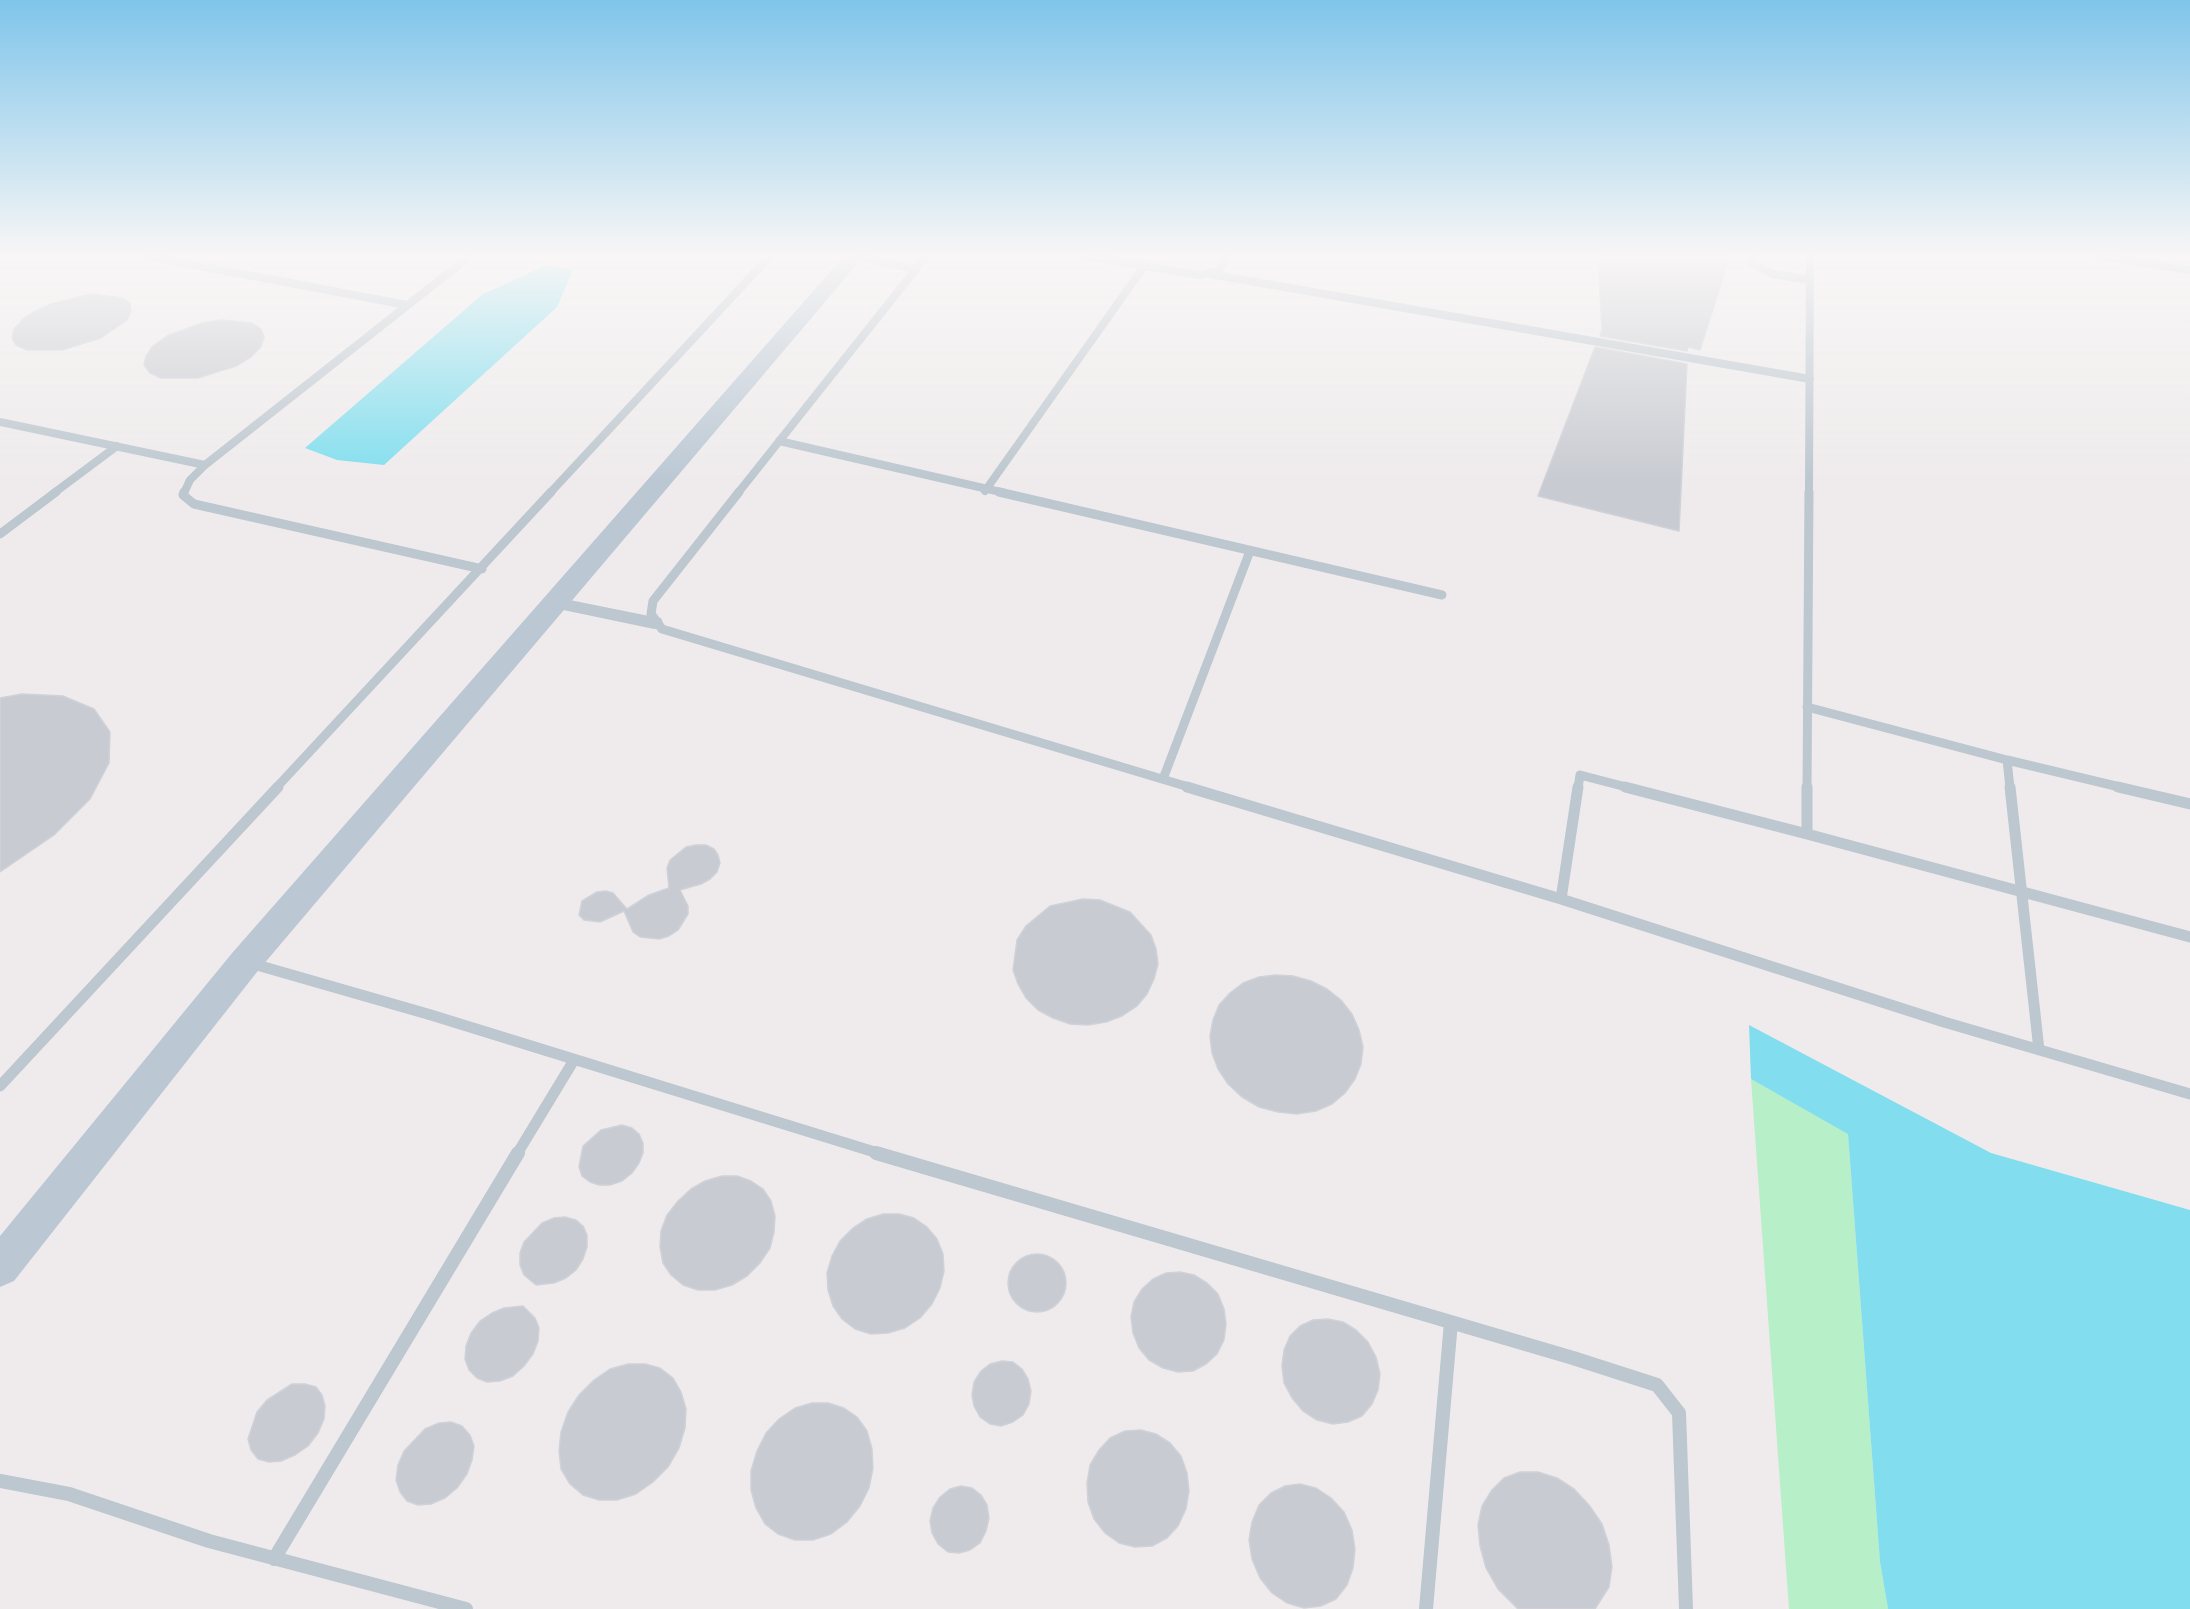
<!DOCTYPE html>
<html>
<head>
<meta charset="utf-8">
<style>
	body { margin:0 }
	canvas { display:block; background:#efebec }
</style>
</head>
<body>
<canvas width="2190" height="1609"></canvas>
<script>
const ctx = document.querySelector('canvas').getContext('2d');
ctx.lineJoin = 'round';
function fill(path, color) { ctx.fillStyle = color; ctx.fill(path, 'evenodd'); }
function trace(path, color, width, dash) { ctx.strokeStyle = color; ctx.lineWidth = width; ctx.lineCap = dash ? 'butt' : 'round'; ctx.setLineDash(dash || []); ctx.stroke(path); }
fill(new Path2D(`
	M1751,1079l97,54 32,429 8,47h-99z`), '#b7efc9');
fill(new Path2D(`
	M547,265l26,5 -16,37 -173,158 -47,-5 -32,-12 178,-154z
	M1749,1025l242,128 199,57v399h-302l-8,-47 -32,-428 -97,-55z`), '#82deee');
const building = new Path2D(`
	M1598,256h132l-30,94 -12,-3 -1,4 -87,-15 2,-6z
	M92,294l30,4 8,5 1,8 -4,9 -26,18 -39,12h-35l-11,-5 -4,-7 2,-9 9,-10 14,-9 17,-7z
	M221,320l31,3 9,6 3,8 -3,10 -10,10 -15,9 -38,12h-37l-11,-5 -6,-8 2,-9 7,-10 14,-10 35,-13z
	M1595,347l92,17 -8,167 -141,-35z
	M22,694l41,2 31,13 16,23 -1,31 -19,36 -36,36 -54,37v-174z
	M696,845h10l8,4 4,6 2,8 -3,9 -7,7 -9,5 -21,6 8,16v8l-10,16 -9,6 -10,3 -19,-2 -7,-5 -9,-21 -24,11 -16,-2 -5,-5 3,-14 15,-9 9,-1 7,2 14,16 22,-14 20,-7 -2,-20 3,-8 16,-13z
	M1083,899l17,1 30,12 21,23 5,14 2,15 -4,15 -7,15 -10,12 -15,10 -16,6 -18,3 -18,-1 -17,-6 -15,-8 -12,-12 -8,-14 -5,-14 4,-30 9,-14 24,-20z
	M1276,975l17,1 18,5 16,8 14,11 11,14 7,16 4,17 -2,17 -6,15 -10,14 -13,11 -16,7 -19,3 -19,-2 -19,-5 -17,-10 -14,-13 -10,-15 -6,-16 -2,-17 3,-16 6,-15 11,-12 13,-10 16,-6z
	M622,1125l10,3 7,6 4,9v10l-4,10 -7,10 -10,8 -12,4h-11l-9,-3 -8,-6 -3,-9 4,-21 18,-16z
	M722,1176h15l14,5 12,8 8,12 4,15 -1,16 -4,16 -10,15 -13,13 -15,9 -17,5h-17l-15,-5 -12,-10 -8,-12 -3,-16 1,-16 6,-16 11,-14 13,-12 14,-8z
	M883,1214h16l15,4 13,9 10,12 6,15 1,17 -4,17 -8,16 -12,14 -15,10 -17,5 -17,1 -16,-5 -13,-10 -9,-13 -5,-16 -1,-17 5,-17 8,-15 13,-13 14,-9z
	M565,1217l11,3 7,6 4,9v12l-4,12 -7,11 -10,8 -12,5 -18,2 -12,-10 -4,-10v-12l4,-11 18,-19 12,-5z
	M1008 1283a29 29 0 1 1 58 0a29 29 0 1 1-58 0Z
	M1180,1272l14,3 13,8 11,11 6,15 2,15 -2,16 -7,14 -11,10 -13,7 -15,1 -15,-4 -14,-8 -10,-12 -6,-15 -2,-16 3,-15 8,-13 11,-10 13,-6z
	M523,1306l12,12 4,10 -1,13 -5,13 -9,12 -11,10 -13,5 -13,1 -10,-4 -8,-8 -4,-11 1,-13 5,-13 9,-12 12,-8 12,-5z
	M1328,1319l15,3 13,8 12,12 8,15 4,17 -2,16 -6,14 -10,12 -14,6 -15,2 -16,-4 -14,-9 -11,-13 -8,-15 -2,-17 2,-16 6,-14 10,-10 13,-6z
	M1002,1361l11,1 9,7 6,10 3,12 -2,13 -6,11 -10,7 -12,4 -11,-2 -10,-7 -6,-11 -2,-11 2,-13 7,-11 9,-7z
	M628,1364h17l15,4 13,10 8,14 5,17 -1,19 -6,20 -11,19 -15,15 -17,12 -19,6h-18l-16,-5 -13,-11 -9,-15 -2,-18 2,-19 7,-20 11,-17 15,-15 16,-11z
	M292,1384h13l11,3 6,8 3,11 -1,13 -6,14 -10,13 -13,9 -14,6 -12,1 -11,-3 -7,-9 -3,-11 9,-27 10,-12z
	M812,1403h16l16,5 13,9 10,14 5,18 1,19 -4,20 -9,18 -13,16 -16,12 -18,6h-18l-17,-6 -13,-10 -9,-16 -5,-18v-19l6,-20 9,-18 13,-14 16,-11z
	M451,1422l11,4 8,9 4,11 -2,14 -5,14 -10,14 -12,10 -14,6 -13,1 -11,-4 -7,-9 -4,-12 2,-15 6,-14 21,-22 14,-6z
	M1141,1430l15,4 14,9 11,13 6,17 2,18 -3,18 -8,17 -11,12 -15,8 -17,1 -16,-4 -14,-10 -11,-14 -6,-17 -1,-19 3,-18 9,-15 11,-12 15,-7z
	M1520,1472h18l19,6 17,11 15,16 13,19 7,21 3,22 -3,20 -14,22h-77l-20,-20 -12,-21 -6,-22 -2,-21 4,-19 10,-16 12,-12z
	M1300,1484l16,4 15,10 13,14 8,18 3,19 -2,19 -6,17 -11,14 -15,7 -17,2 -17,-5 -15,-10 -12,-15 -8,-19 -3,-19 3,-18 7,-17 12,-12 14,-7z
	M961,1486l11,2 9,7 6,10 2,13 -3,13 -6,12 -10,7 -11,3 -11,-1 -10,-8 -6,-11 -2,-12 3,-13 7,-11 10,-8z`);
fill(building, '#c8cbd1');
trace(building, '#cfd2d8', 1.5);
trace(new Path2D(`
	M147,256l260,49
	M1085,256l115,19 19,-5 8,-14
	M1753,256l-1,7 21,11 37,6
	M2098,256l92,14
	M916,269l10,-13
	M1210,274l600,105
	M0,422l205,43 -15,15 -6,13
	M779,441l226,52
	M205,465l265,-209
	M985,491l160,-226
	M54,493l63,-47
	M550,493l220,-237
	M738,493l178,-224 -62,-13
	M1809,493l1,-237`), '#bcc7cf', 8);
trace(new Path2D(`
	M184,492l-1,3 11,9 288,65
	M739,492l-86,109 -2,13 11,15 530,159
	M999,492l443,103
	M0,534l56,-42
	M1807,707l200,53
	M1163,779l87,-228
	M276,788l275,-296
	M1578,788l2,-13 50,13
	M1807,788l2,-296
	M2010,788l-3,-28 117,28`), '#bcc7cf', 9);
trace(new Path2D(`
	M1187,787l374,112 383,123 246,72
	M1625,787l182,47v-47
	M2010,787l29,263
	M2118,787l72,17
	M1807,834l383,103
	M1561,899l17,-112
	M250,963l181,52 450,139
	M0,1086l278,-299
	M517,1154l57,-94`), '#bcc7cf', 11);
trace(new Path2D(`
	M876,1153l697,205 84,27 22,28 7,196
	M0,1481l69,13 140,47 257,68
	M274,1559l244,-406
	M1426,1609l25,-287`), '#bcc7cf', 14);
fill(new Path2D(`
	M555,597l99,20 7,1 2,5 -2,5 -7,1 -105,-22 -3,-4 3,-4z`), '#bcc7cf');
fill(new Path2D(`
	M844,256h20l-607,716 -243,309 -14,6v-51l233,-284z`), '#bbc8d4');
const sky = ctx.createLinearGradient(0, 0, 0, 481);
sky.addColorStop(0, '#7fc5ea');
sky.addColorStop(0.53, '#f8f6f6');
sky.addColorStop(1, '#f8f6f600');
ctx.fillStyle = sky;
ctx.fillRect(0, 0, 2190, 481);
</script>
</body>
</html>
